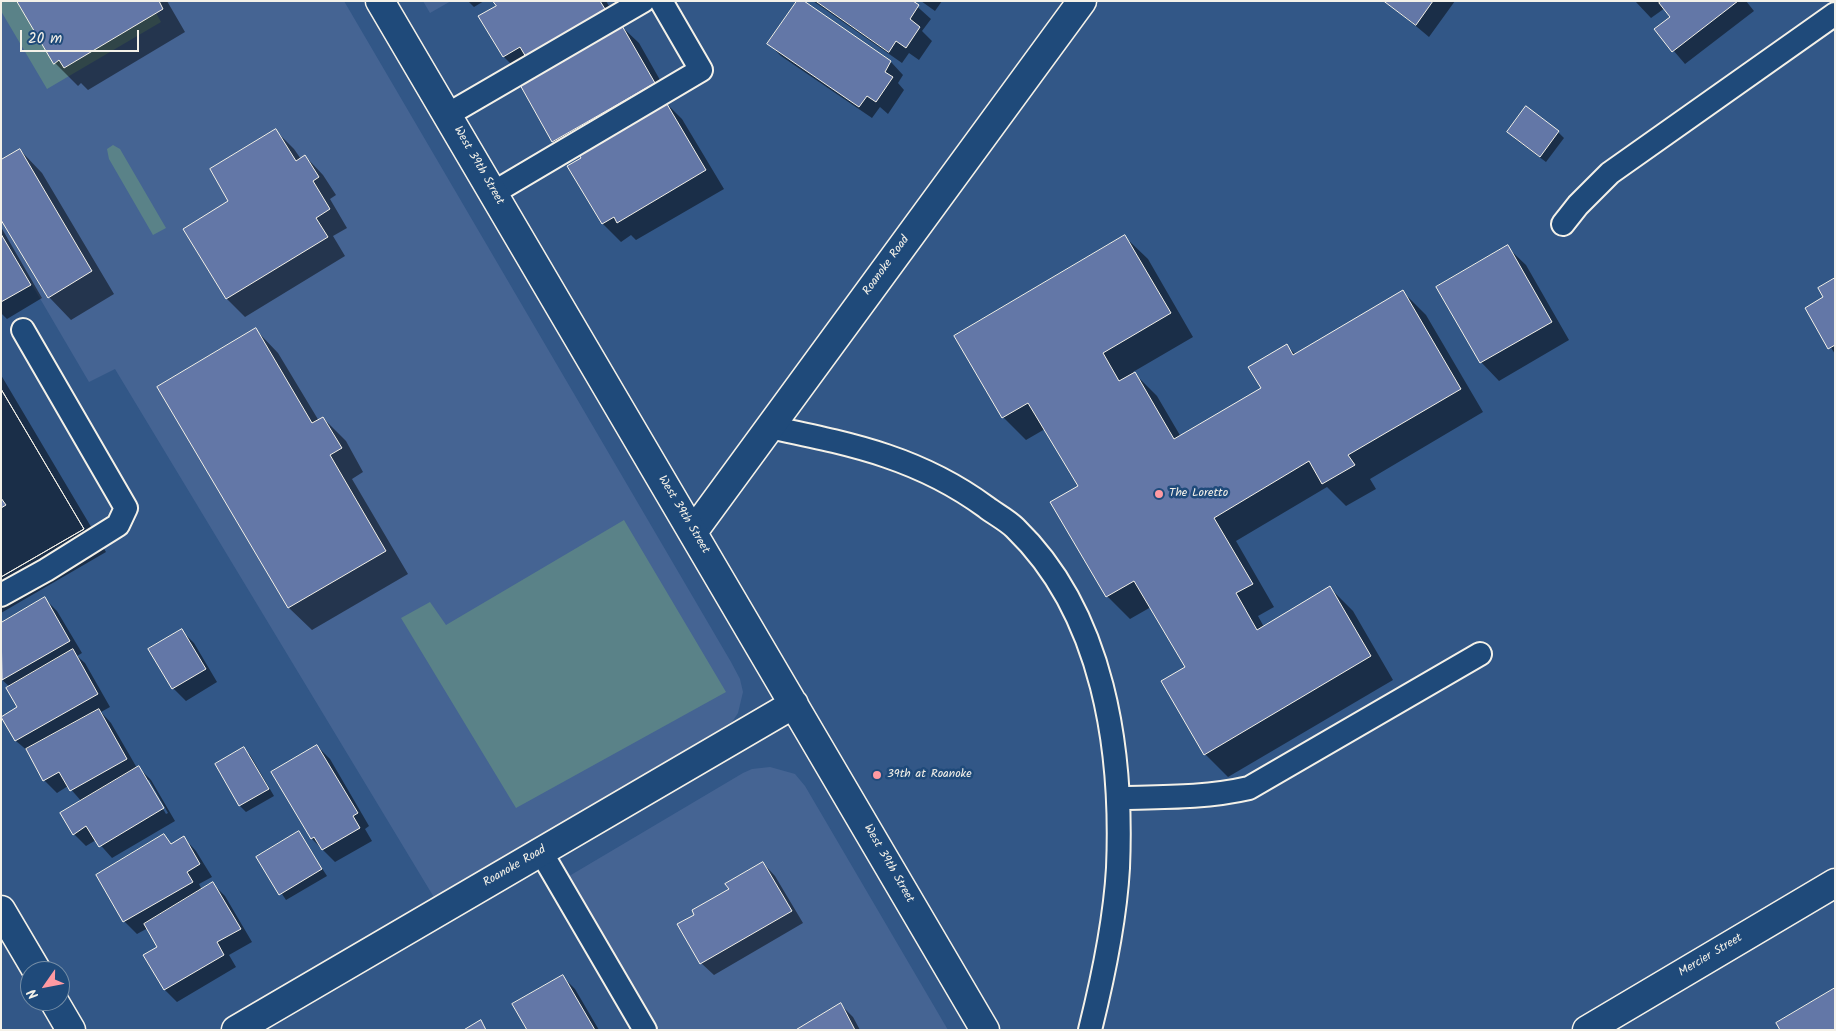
<!DOCTYPE html>
<html>
<head>
<meta charset="utf-8">
<style>
	body { margin:0 }
	#map { position:relative; width:1836px; height:1031px; overflow:hidden; background:#325787; font-family:Kalam,sans-serif }
	canvas { display:block }
	.frame { position:absolute; inset:0; border:2px solid #f4f1e8; pointer-events:none }
	.north { position:absolute; left:20px; top:961px; width:50px; height:50px; box-sizing:border-box; background:#1f4a7a; border:1px solid #748da6; border-radius:50%; rotate:237deg; font-size:14px; font-weight:700; line-height:20px; text-align:center; color:#f4f1e8 }
	.north::after { content:''; display:block; margin:auto; width:18px; height:22px; background:#ff9aa2; clip-path:polygon(50% 0,100% 100%,50% 72%,0 100%) }
	.scale { position:absolute; left:20px; top:30px; width:119px; height:22px; box-sizing:border-box; border:2px solid #f4f1e8; border-top:0; padding-left:6px; font-size:15px; line-height:18px; white-space:nowrap; color:#f4f1e8; -webkit-text-stroke:4px #1f4a7a; paint-order:stroke }
</style>
</head>
<body>
<div id="map">
<canvas width="1836" height="1031"></canvas>
<div class="frame"></div>
<div class="north">N</div>
<div class="scale">20 m</div>
</div>
<script>
const ctx = document.querySelector('canvas').getContext('2d');
ctx.lineJoin = 'round';
function fill(path, color) { ctx.fillStyle = color; ctx.fill(path, 'evenodd'); }
function trace(path, color, width, dash) { ctx.strokeStyle = color; ctx.lineWidth = width; ctx.lineCap = dash ? 'butt' : 'round'; ctx.setLineDash(dash || []); ctx.stroke(path); }
function label(font, color, halo, rows, align = 'center') {
  ctx.font = font + ' Kalam,sans-serif'; ctx.lineWidth = 5; ctx.setLineDash([]); ctx.textBaseline = 'middle'; ctx.strokeStyle = halo; ctx.fillStyle = color; for (const [text, x, y, turn = 0] of rows) {
    ctx.save(); ctx.translate(x, y); ctx.rotate((+turn || 0) * Math.PI / 180); ctx.textAlign = isNaN(turn) ? turn : align; if (halo) ctx.strokeText(text, 0, 0); ctx.fillText(text, 0, 0); ctx.restore();
  }
}
fill(new Path2D(`
	M1,1h343l387,661 9,17 3,13 -5,21 -6,9 -297,177 -320,-530 -26,13 -88,-150z
	M423,1h28l-21,12z
	M770,767l25,7 10,12 143,244h-316l-83,-142 194,-115 9,-4z`), '#456493');
fill(new Path2D(`
	M1,1h16l37,62 5,-3 5,8 92,-55 5,9 -114,67 -46,-78z
	M113,145l7,4 46,79 -13,7 -44,-76 -2,-10z
	M624,520l102,172 -210,116 -115,-190 29,-16 16,23z`), '#5a8288');
fill(new Path2D(`
	M18,1h149l18,31 -97,58 -7,-7 -3,3 -23,-23z
	M468,1h16l-10,6z
	M494,1h112l15,25 18,17 33,58 -5,3 15,15 42,70 -88,51 -5,-5 -10,7 -18,-18 -20,-66 -3,-4 -9,5 -18,-18 -31,-66 -18,-18 -6,-51z
	M802,1l89,61 12,13 -5,8 6,7 -16,24 -8,-7 -8,11 -91,-62 -12,-12z
	M813,1h98l20,18 -9,12 10,10 -13,19 -10,-7 -7,10z
	M921,1h21l-7,10z
	M1386,1h69l-26,36z
	M1635,1h111l8,10 -69,53 -29,-34 16,-13 -7,-9 -14,10z
	M276,131l18,18 7,10 4,-3 18,19 13,20 -6,4 17,29 -14,8 12,20 -100,61 -18,-18 -42,-70 45,-28z
	M1558,132l6,6 -18,24 -32,-24z
	M20,150l22,23 72,121 -43,26 -22,-23z
	M1,227l41,71 -35,21 -6,-6z
	M1125,237l23,22 45,78 -60,35 24,24 24,41 81,-48 25,-43 9,9 107,-63 23,23 57,97 -113,67 6,10 -30,17 -19,-19 -91,54 38,66 -16,9 6,11 66,-39 23,23 40,69 -165,97 -23,-23 -18,-86 -36,-61 -21,12 -23,-23 -28,-110 -34,-57 -19,11 -23,-23z
	M1507,247l19,18 43,75 -70,41 -18,-19z
	M1835,280v74l-29,-46 19,-11z
	M256,330l22,23 41,68 4,-3 23,23 17,31 -11,7 56,95 -96,56 -23,-22 -130,-221z
	M1,375l105,177 -105,61z
	M45,599l12,12 25,42 -5,3 8,7 25,44 -9,5 10,11 26,45h2l12,12 24,41 -63,37 -16,-18 -10,6 -12,-12 8,-32 -14,-16 -11,7 -13,-13 -15,-28 -13,-11 -14,-25 16,-8 -8,-21 -9,-8v-55zM146,780h3l19,33 -2,1z
	M182,631l12,12 23,39 -31,19 -13,-13 -23,-39z
	M317,746l13,13 39,67 -4,3 7,12 -37,21 -23,-23z
	M244,749l6,6 24,41 -28,16 -6,-6z
	M299,833l28,43 -41,24 -28,-42z
	M164,836l9,9 11,-7 12,13 16,26 -13,7 3,6 11,-6 12,12 27,46 -23,13 7,12 -59,35 -12,-12 -6,-43 -11,-19 -11,6 -13,-13 -27,-46z
	M763,863l12,13 28,47 -89,52 -13,-12 30,-74z
	M562,976l13,13 24,41h-71z
	M841,1005l12,12 7,13h-61z`), '#0007');
const building = new Path2D(`
	M17,1h142l4,8 -99,59 -5,-8 -5,4z
	M493,1h107l5,8 -79,48 -6,-10 -17,10 -25,-41 18,-10z
	M797,1h7l87,60 -6,11 8,5 -17,25 -9,-6 -8,11 -92,-63z
	M816,1h97l6,4 -9,14 10,8 -14,21 -10,-7 -7,11z
	M1384,1h49l-17,24z
	M1662,1h76l-66,51 -18,-23 16,-12 -11,-14z
	M621,24l34,59 -103,59 -33,-59z
	M664,99l42,71 -89,53 -3,-6 -12,7 -35,-58 14,-8 -4,-7z
	M1526,106l33,25 -19,26 -33,-25z
	M276,129l20,32 9,-6 14,22 -6,4 17,28 -14,9 12,19 -102,62 -43,-70 45,-28 -18,-32z
	M20,149l72,122 -44,27 -47,-78v-60z
	M1,234l30,51 -30,17z
	M1125,235l46,78 -68,40 16,28 16,-9 39,67 87,-51 -13,-21 39,-23 6,11 110,-65 58,99 -113,66 7,10 -33,19 -13,-23 -95,57 39,66 -17,9 21,37 73,-44 41,70 -167,99 -43,-74 24,-14 -51,-86 -28,16 -56,-95 28,-16 -50,-83 -26,15 -48,-82z
	M1508,245l44,77 -72,41 -44,-76z
	M1835,278v67l-7,4 -23,-41 18,-11 -5,-9z
	M256,328l56,95 11,-6 19,31 -12,7 56,96 -98,57 -131,-221z
	M1,389l83,140 -83,48v-69l5,-3 -5,-7z
	M1,389l83,140 -83,48z
	M45,597l25,44 -68,39 -1,-57z
	M182,629l24,40 -34,20 -24,-40z
	M73,649l25,45 -83,47 -14,-24 16,-10 -11,-19z
	M99,709l28,50 -57,32 -11,-19 -16,9 -17,-32z
	M317,745l41,68 -5,3 7,12 -38,22 -8,-13 -3,2 -40,-67z
	M244,747l25,42 -30,17 -24,-42z
	M139,766l25,42 -65,39 -13,-21 -13,9 -13,-22z
	M299,831l23,38 -43,26 -23,-38z
	M164,834l7,10 13,-8 16,28 -13,8 6,10 -70,40 -27,-47z
	M763,862l29,49 -92,53 -23,-40 17,-9 -2,-5 37,-21 -4,-5z
	M213,882l28,47 -24,13 7,13 -60,35 -21,-35 14,-8 -13,-23z
	M563,975l32,55h-68l-15,-26z
	M1835,988v42h-55l-4,-7z
	M841,1003l14,27h-59z
	M481,1020l5,10h-22z`);
fill(building, '#6377a7');
trace(building, '#f4f1e8', 1);
const lane = new Path2D(`
	M447,115l196,-114
	M493,193l208,-123 -40,-69
	M1563,224l15,-19 32,-32 225,-159
	M770,427c80,17 148,30 216,80 9,7 21,13 29,21 89,86 108,222 103,340 -3,53 -15,110 -28,162
	M1,595l45,-25 72,-45 8,-17 -103,-178
	M1119,798c43,-1 87,0 130,-10l231,-134
	M541,852l104,178`);
const street = new Path2D(`
	M693,532l389,-531
	M1,910l36,61
	M54,1001l17,29
	M1587,1030l248,-147`);
const secondary = new Path2D(`
	M380,1l605,1029
	M236,1030l558,-326`);
trace(lane, '#f4f1e8', 26);
trace(street, '#f4f1e8', 31);
trace(secondary, '#f4f1e8', 31);
trace(lane, '#1f4a7a', 22);
trace(street, '#1f4a7a', 28);
trace(secondary, '#1f4a7a', 28);
for (const [x, y, r, color] of [
	[1159,494,5,"#ff9aa2"],
	[877,775,5,"#ff9aa2"]
]) { const dot = new Path2D(); dot.arc(x, y, r, 0, 2 * Math.PI); ctx.fillStyle = color; ctx.fill(dot); trace(dot, '#1f4a7a', 2); }
label('12px', '#f4f1e8', '#1f4a7a', [
	["West 39th Street",478,166,60],
	["Roanoke Road",887,266,-54],
	["West 39th Street",683,515,59],
	["West 39th Street",888,864,60],
	["Roanoke Road",515,867,-30],
	["Mercier Street",1711,956,-31]
]);
label('12px', '#f4f1e8', '#1f4a7a', [
	["The Loretto",1169,494],
	["39th at Roanoke",887,775]
], 'left');
</script>
</body>
</html>
